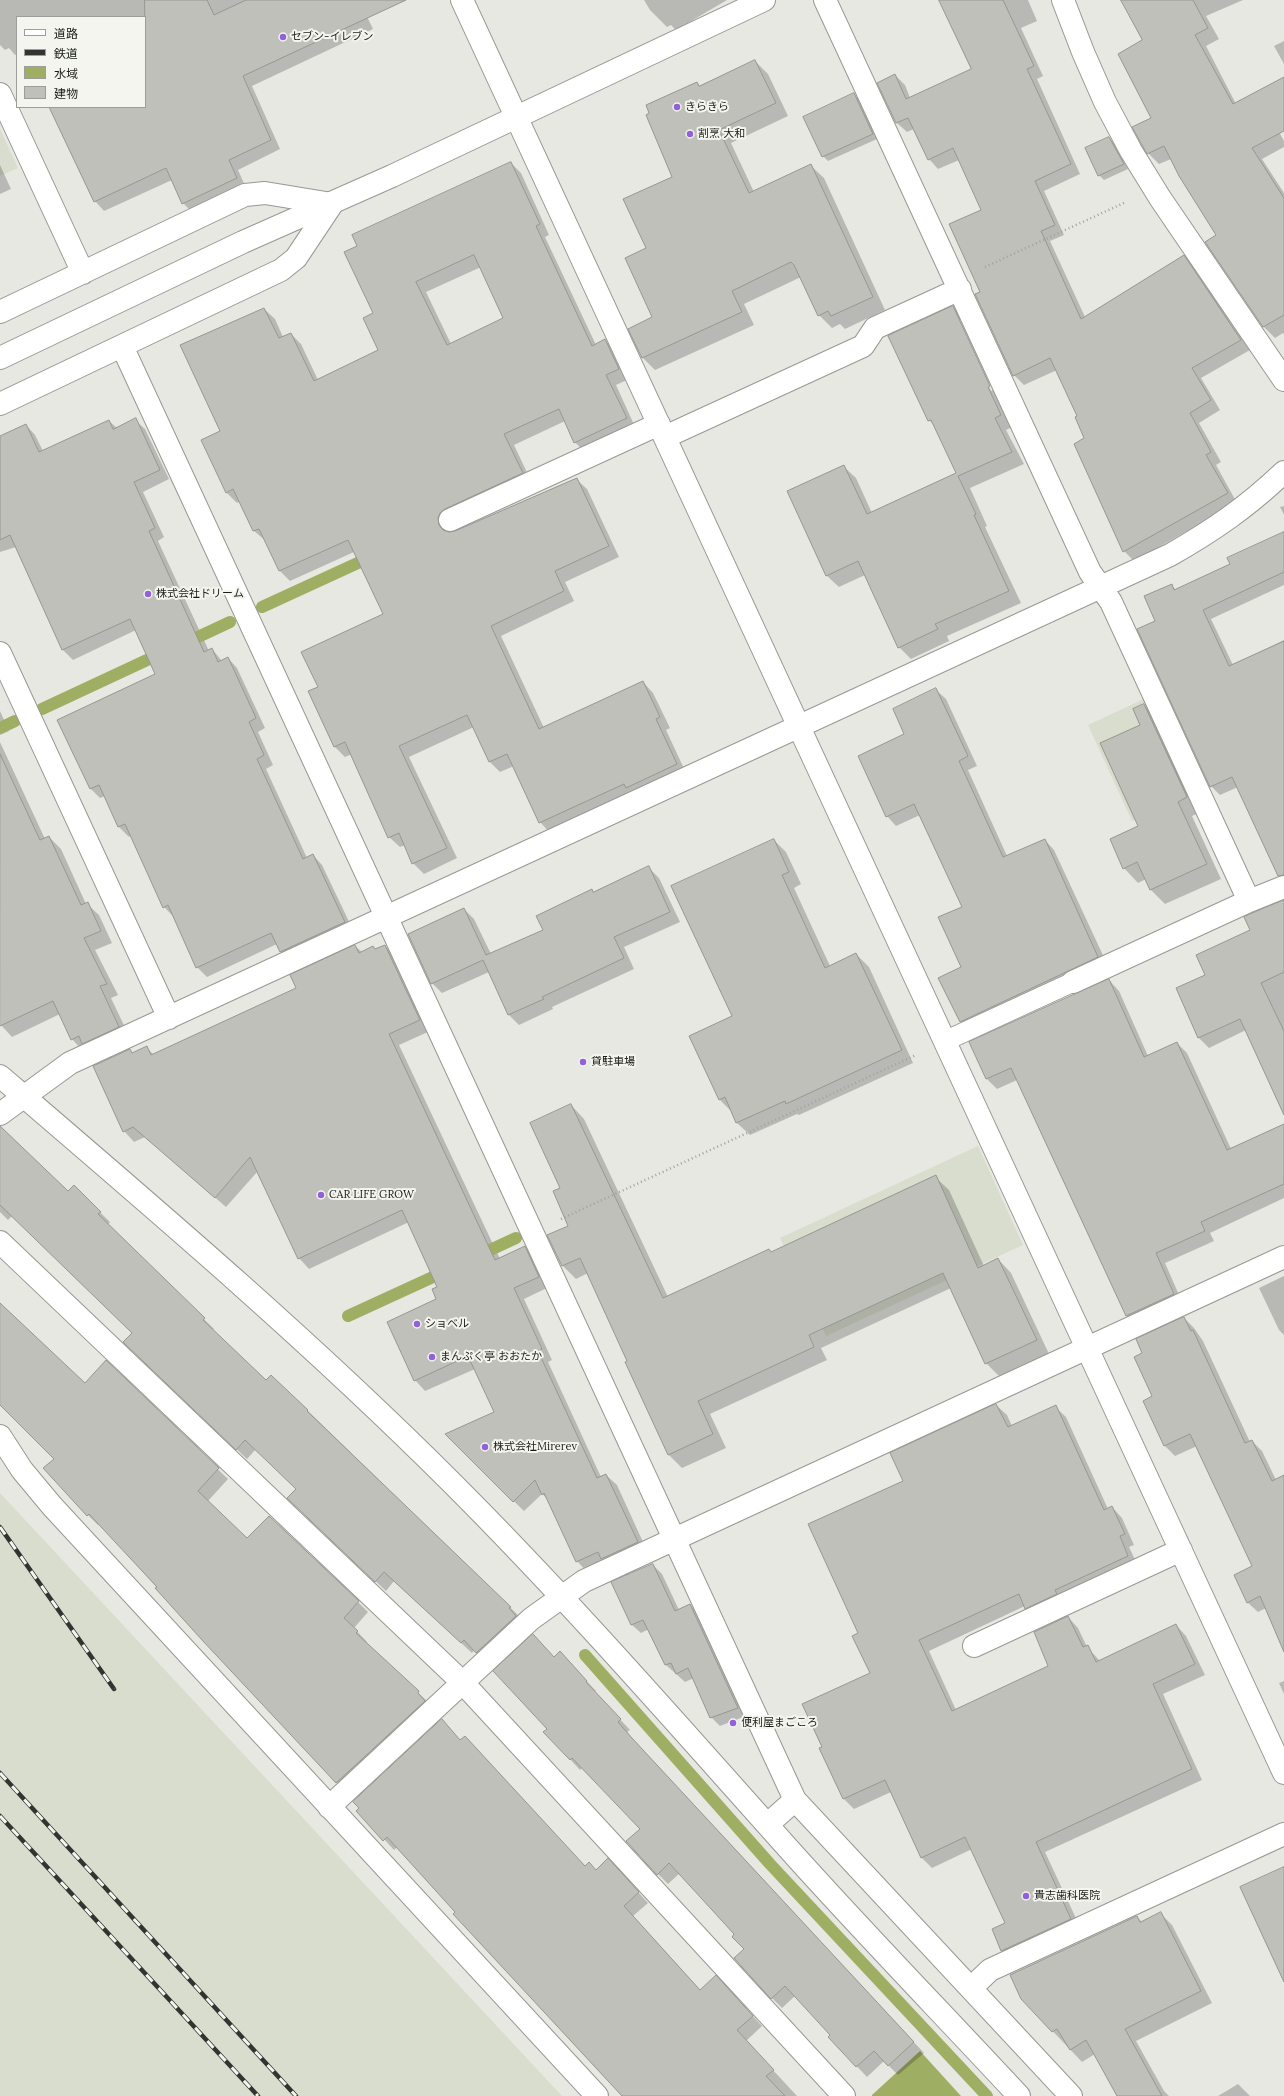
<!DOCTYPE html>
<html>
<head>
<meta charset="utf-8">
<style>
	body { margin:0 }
	#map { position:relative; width:1284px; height:2096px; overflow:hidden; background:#e6e8e1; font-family:Lora,"Noto Sans JP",serif }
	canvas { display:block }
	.legend { position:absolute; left:16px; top:16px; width:130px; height:92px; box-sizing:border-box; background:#f3f5ee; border:1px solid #9d9e99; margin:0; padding:5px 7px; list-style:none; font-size:12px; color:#1b1c19 }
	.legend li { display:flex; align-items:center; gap:8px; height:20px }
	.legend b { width:20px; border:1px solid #9d9e99 }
</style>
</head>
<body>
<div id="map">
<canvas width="1284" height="2096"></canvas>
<ul class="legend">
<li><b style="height:5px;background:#fff"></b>道路</li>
<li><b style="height:5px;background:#333431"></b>鉄道</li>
<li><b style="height:11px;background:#9eae62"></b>水域</li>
<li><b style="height:11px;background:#bec0b9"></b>建物</li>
</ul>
</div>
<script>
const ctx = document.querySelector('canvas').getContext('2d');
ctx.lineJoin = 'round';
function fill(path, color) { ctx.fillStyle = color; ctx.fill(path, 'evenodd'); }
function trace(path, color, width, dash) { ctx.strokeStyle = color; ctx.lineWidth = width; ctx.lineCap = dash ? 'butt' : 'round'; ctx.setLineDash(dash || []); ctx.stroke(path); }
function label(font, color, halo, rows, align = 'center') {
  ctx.font = font + ' Lora,"Noto Sans JP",serif'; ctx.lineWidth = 4; ctx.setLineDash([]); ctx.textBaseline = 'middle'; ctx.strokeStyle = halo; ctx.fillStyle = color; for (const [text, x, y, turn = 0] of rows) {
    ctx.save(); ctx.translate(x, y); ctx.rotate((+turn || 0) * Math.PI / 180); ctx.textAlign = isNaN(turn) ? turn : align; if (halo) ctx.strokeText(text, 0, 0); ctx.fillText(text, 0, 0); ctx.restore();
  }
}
fill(new Path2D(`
	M0,129l18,39 -18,8z
	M1146,698l44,96 -58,27 -44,-96z
	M978,1146l45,99 -197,91 -46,-98z
	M0,1493l562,603h-562z`), '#d9ddce');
fill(new Path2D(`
	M920,2051l41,45h-89v-1z`), '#9eae62');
fill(new Path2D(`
	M0,0h359l14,29 -121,57 28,63 -42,21 8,18 -53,25 -10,-10 -11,-23 -68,31 -9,-10 -45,-94h95v-90h-128v37l-2,1 -6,-7 -4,2 -5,-5z
	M644,0h83l-51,30 -5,-5 -4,2 -17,-17z
	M940,0h88l9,21 -16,7 22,48 -6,3 43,95 -36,17 20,44 -14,6 35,76 98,-61 10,10 57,84 -49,28 19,32 -21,13 22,39 -5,3 21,38 -103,58 -10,-10 -46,-134 -21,-47 -33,15 -10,-10 -33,-83 1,-82 -23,-50 -21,9 -9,-10 -15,-30 -7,3 -10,-9 -2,-48 10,10 5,13 62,-28z
	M1122,0h121l-37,16 13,23 -13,7 30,58 29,2 19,35v6l-22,12 22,34v142l-1,-2 -8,5 -11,-11 -58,-85 12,-7 -47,-76 -12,5 -11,-11 5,-35 -9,-77z
	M1284,41v23l-10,-18z
	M755,61l13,13 20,42 -57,27 23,49 57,-26 13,12 61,132 -40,19 -5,-5 -8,4 -13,-13 -18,-38 -57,27 10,21 -99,45 -12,-12 10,-40 -6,-70 27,-71 23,-94 3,3z
	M854,94l5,5 18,40 -49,22 -5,-5z
	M1109,138l5,5 14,26 -24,11 -5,-5z
	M511,163l10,10 28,62 -4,2 51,108 9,-5 11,11 13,28 -13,6 20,44 -51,24 -10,-11 -10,-21 -51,24 18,38 -84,46v4l8,-1 120,-53 11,10 32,68 -54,25 9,19 -73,35 43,92 99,-46 10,11 17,35 -4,2 21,45 -137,58 -10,-11 -26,-56 -14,6 -10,-10 -16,-35 -65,30 48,101 -33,16 -11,-11 -8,-18 -5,2 -11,-10 -37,-83 -7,3 -10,-10 -26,-55 10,-5 65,-72 -30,-63 -64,29 -10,-10 -14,-30 -12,-10 -14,-30 -3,2 -11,-11 38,-183 11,10 8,18 8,-3 10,10 17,36 62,-29 -6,-37zM481,267l24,51 -54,26 -25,-52z
	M0,165l11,24 -11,5z
	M953,307l12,12 47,108 -6,3 18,34 -54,24 17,38 -2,1 36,76 -74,33 2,5 -38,18 -12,-12 -34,-72 -26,12 -13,-12 17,-109 13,12 16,35 85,-40 -21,-46 -7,-7zM958,320h3l32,70 -2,1z
	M135,420l10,9 24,50 -26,13 21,45 -6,4 51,110 3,-2 10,12 6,-3 9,10 28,60 -7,4 15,33 -7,4 41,89 6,-3 9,10 32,67 -64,30 -9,-10 -4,-8 -70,33 -10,-10 -23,-50 -10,-10 -33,-72 -2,2 -10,-10 -14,-31 -5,2 -10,-10 67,-113 -21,-45 -63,30 -10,-10 -47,-103 -16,5v-115l26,-12 9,10 8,16 66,-30 8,7z
	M1284,506v9l-4,-8z
	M1284,533v52l-73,34 22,46 51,-25v238l-7,-6 -39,-85 -18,8 -9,-9 -55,-165 15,-36 5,5 56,-26z
	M936,690l10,9 31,67 -9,4 39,86 38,-16 9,10 54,116 -138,65 -9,-9 2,-115 -43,-92 -24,11 -9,-10 18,-82z
	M1144,705l15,15 42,92 -9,4 29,63 -56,25 -14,-14 -5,-11 -8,4 -14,-15 16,-41 2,-102z
	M0,711l9,20 -9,4z
	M0,742l45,97 4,-2 12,12 25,55h1l12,11 13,28 -17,7 23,45 -7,3 19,40 -47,13 -11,-12 -12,-25 -48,23 -12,-13z
	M774,840l12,12 15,32 -7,4 36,78 26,-12 13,13 44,96 -114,52 -2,-1 -47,21 -13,-12 -5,-11 -12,-12 13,-83z
	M649,868l10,10 21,44 -56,25 10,22 -82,38 1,2 -34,16 -10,-10 -20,-43 -47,21 -10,-10 32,-74 10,10 17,35 53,-23 48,-40 2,2z
	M1284,908v205l-38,-83 -37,18 -10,-10 -21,-49 28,-13 45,-46z
	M355,946l7,6 14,-2 9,-4 11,10 34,75 -31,14 101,214 25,-12 10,11 14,29 -25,12 28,61 -4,2 53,115 5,-2 11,10 31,68 -61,19 -10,-11 -28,-61 -7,-6 -18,17 -78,-76 49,-23 -20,-43 -50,22 -10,-11 23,-81v-12l-29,-65 -100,47 -10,-11 -41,-87 -32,36 -81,-70 -11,5 -10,-11 5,-81 4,4 14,-6 7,7 144,-66z
	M1109,980l10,11 29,65 29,-13 10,10 44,96 53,-24v73l-74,35 4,8 -49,22 18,41 -46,22 -10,-10 -110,-236 -20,9 -10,-10 -17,-36z
	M571,1105l13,14 84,178 104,-44 163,-76 14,13 35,76 14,-7 13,14 38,81 -50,22 -13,-13 -35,-75 -130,60 6,12 -117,54 16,34 -44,20 -13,-13 -81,-182 -12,6 -14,-14 7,-39 -8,-38z
	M0,1138l68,54 6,-5 36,35 -2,3 106,104 -2,2 54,50 41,29 213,207 -34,45 -12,-12 -2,3 -78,-72 -8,10 -88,-83 -1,-19 -41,-40 -9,10 -113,-107 -1,-19 -121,-117 -4,4 -8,-8z
	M1284,1276v59l-5,-5 -20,-42z
	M0,1304l85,80 21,-22 122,117 -20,22 40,39 110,62 10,10 -14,16 13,14 -1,1 62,59 -81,91 -144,-154 -104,-116 -1,2 -10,-10 -33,-56 -55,-67z
	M1184,1318l10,10 9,13 47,101 2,-1 10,10 14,29 8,-1v131l-16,-3 -10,5 -11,-10 6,-35 -56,-121 -22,10 -10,-10 -21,-45 10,-4 -10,-43z
	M996,1405l11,10 5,11 43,-19 11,10 42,92 4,-2 10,11 12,27 -5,2 9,19 -102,53 -11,-13 -96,45 27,59 94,-43 18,-50 10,11 9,19 13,14 76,-36 10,11 19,39 -42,19 39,86 -157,72 36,77 -68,32 -11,-11 4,-26 -34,-75 -40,19 -10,-10 -31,-66 -37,17 -10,-10 -21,-52 48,-73 -11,-40 44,-152z
	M653,1565l9,9 17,36 11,-5 9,9 47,102 -26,10 -9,-9 -17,-39 -9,4 -10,-9 -9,-8 -17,-36 -8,4 -9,-8z
	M554,1657l15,5 27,29 -1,1 35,38 -3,2 14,16 283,305 -26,22 -14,-14 -17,16 -38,-40 2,-2 -36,-39 -13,12 -10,-10 -36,-64 -56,-61 -12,11 -10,-10 -17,-45 -58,-62 -3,3 -35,-38 4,-3z
	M1284,1681v13l-5,-11z
	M461,1741l124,126 11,4 22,-1 30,33 -15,13 68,75 25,-4 36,39 -16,15 51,55h-174l-226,-249 -3,3 -36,-39z
	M1160,1913l12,12 40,78 -76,38 28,50 5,5h-51l-23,-42 -13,8 -60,-63 115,-82 5,5z
	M1238,2084l12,12h-32z`), '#0003');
trace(new Path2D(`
	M262,607l111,-51
	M183,644l47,-22
	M42,709l120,-56
	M0,728l15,-7
	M475,1257l41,-19
	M348,1316l98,-45
	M585,1655l185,209 217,232`), '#9eae62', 12);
const building = new Path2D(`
	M145,0h62l7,15 32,-15h160l-163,76 28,64 -42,20 8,18 -55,26 -16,-36 -72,34 -45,-95h96z
	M939,0h64l31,66 -7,3 44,95 -36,17 20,44 -14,6 40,88 103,-64 57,85 -49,28 19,32 -21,13 21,39 -5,3 22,38 -105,59 -49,-108 10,-6 -9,-21 2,-1 -27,-58 -37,18 -38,-82 5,-2 -31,-68 32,-14 -28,-62 -25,12 -20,-42 -12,5 -19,-40 18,-9 11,25 65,-30z
	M1121,0h72l15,28 -13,7 38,69 51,-27v54l-32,17 32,50v117l-21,12 -58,-85 11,-7 -37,-59 -15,-30 -17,8 -15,-27 19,-9 -33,-64 24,-14z
	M755,60l21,43 -57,27 30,63 62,-29 62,133 -42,19 -3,-5 -10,5 -24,-51 -3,-3 -59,29 10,21 -100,46 -14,-29 24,-12 -27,-59 21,-10 -23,-49 49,-22 -26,-62 3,-2 -3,-8 51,-23 2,4z
	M854,93l19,41 -51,23 -19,-40z
	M1109,137l15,27 -26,12 -13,-28z
	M511,162l29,62 -4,2 56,120 13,-7 14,30 -13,6 21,43 -53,25 -15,-34 -55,25 19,39 -78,36 -5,4 -2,5 1,7 4,5 6,2 6,-1 122,-53 32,68 -54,25 9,20 -73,35 48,103 104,-48 17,36 -4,2 21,45 -51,24 -2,-4 -85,39 -32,-69 -18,8 -22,-47 -68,31 48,102 -35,16 -13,-31 -11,5 -43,-96 -11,5 -26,-56 10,-4 -17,-35 82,-38 -35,-74 -69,31 -20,-42 -6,2 -20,-42 -7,4 -25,-53 19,-9 -40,-86 84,-37 15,30 12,-5 23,48 64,-31 -15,-32 10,-5 -29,-61 13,-6 -5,-11zM474,255l29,63 -56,27 -31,-63z
	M953,306l37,80 -2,1 13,28 -6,3 17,34 -54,24 18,38 -2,1 35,76 -74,33 3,5 -40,19 -40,-87 -32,15 -39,-85 57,-26 23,49 89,-41 -25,-53 -3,1 -40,-85z
	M136,418l24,52 -26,12 21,46 -6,3 55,121 8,-4 6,14 10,-5 28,61 -7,4 15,33 -7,4 46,100 10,-5 32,68 -65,30 -9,-19 -75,35 -28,-63 -5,3 -38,-84 -7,3 -19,-42 -9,4 -33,-69 98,-46 -25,-55 -68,31 -52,-115 -10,5v-104l26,-12 13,28 70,-32 4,9z
	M1284,532v40l-81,38 26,56 55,-25v234l-6,1 -46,-99 -22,10 -73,-158 18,-8 -11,-25 28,-12 2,6 56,-26 -3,-6z
	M936,688l32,68 -9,5 44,96 42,-18 53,118 -138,65 -22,-44 23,-11 -23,-50 24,-10 -48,-103 -28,13 -28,-61 46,-22 -11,-25z
	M1144,704l43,93 -9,5 29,62 -57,26 -13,-28 -14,7 -13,-30 28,-13 -38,-83 40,-18 -7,-16z
	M0,754l40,86 9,-4 32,69 7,-3 13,29 -17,7 23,46 -7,2 19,41 -37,17 -3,-8 -8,4 -18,-39 -53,25z
	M774,839l15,33 -7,3 43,93 31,-15 46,97 -116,54 -1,-3 -49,22 -11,-26 -6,3 -30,-64 43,-20 -61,-130z
	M649,866l21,46 -56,25 10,21 -82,39 2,2 -36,16 -25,-55 -52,24 -23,-50 56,-26 22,47 57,-25 -7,-14 56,-27 1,3z
	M1284,900v72l-23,11 23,48v84l-44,-96 -42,19 -22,-50 29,-13 -9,-20 54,-25 -6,-13z
	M355,945l4,8 14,-7 2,3 10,-4 35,75 -31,14 106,226 30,-14 14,31 -25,11 28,61 -4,2 59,127 9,-4 32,68 -37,17 -3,-7 -22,10 -32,-69 -2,2 -7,-15 -22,22 -68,-68 49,-22 -26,-56 -54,25 -27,-59 49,-23 -4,-10 5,-2 -35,-77 -104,49 -48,-102 -35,41 -82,-71 -10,5 -30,-66 37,-17 2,4 15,-7 4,9 145,-67 -6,-13z
	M1109,979l35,78 33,-15 50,108 57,-26v60l-83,38 4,9 -49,22 18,41 -48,22 -115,-248 -25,11 -17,-37z
	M571,1104l92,194 106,-49 2,3 165,-77 42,93 20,-10 39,82 -52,24 -42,-91 -134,62 5,12 -116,54 15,33 -45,21 -43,-93 2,-1 -47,-103 -18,8 -15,-31 21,-9 -15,-35 7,-3 -30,-65z
	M0,1126l68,65 6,-6 27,27 -3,2 107,104 -2,2 63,60 5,-5 37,35 -1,1 204,196 -2,1 7,8 -40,37 -12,-13 -3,3 -77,-71 -9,10 -88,-84 9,-9 -51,-49 -9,10 -113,-108 9,-9 -132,-128z
	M0,1303l85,80 21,-23 113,108 -21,23 49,47 22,-22 90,85 -15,17 14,13 -2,2 63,58 -1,2 7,8 -89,82 -134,-143 -47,-52 2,-1 -68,-73 -2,2 -44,-48 11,-9 -54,-54z
	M1184,1317l7,14 2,-1 52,113 7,-3 20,41 12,-6v177l-24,-56 -13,7 -13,-28 18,-9 -62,-132 -26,12 -21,-45 9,-5 -18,-39 8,-4 -6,-14z
	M996,1404l12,23 48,-22 48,105 8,-4 13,28 -5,2 8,20 -73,34 2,4 -32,15 -6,-15 -100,46 33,71 96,-45 -14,-34 34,-16 15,31 5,-2 8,17 80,-38 19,40 -42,20 39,85 -156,73 35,77 -70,32 -9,-22 13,-6 -40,-86 -44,21 -36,-78 -42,19 -24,-51 3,-1 -20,-43 68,-31 -18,-37 6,-3 -50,-109 95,-43 -13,-28z
	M653,1564l22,47 15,-7 48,104 -28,10 -22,-50 -12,6 -5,-11 -6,2 -22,-45 -12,5 -20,-43z
	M533,1634l21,23 6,-6 27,30 -1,1 35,37 -3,3 13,15 283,305 -26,24 -14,-15 -18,16 -28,-30 2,-2 -45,-49 -14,13 -37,-41 10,-9 -12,-12 2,-3 -65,-71 -12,12 -31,-34 14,-12 -68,-71 -2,2 -27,-28 4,-3 -54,-58z
	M442,1719l18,21 5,-4 120,130 4,-4 7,8 12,-12 31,34 -15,14 76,84 16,-15 37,41 -16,14 37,40 -8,6 19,20h-163l-169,-182 2,-2 -68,-75 -4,4 -27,-30 3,-3 -6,-6z
	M1284,1867v115l-44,-95z
	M1161,1912l40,79 -76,38 37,67h-45l-31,-56 -16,10 -13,-21 -5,3 -31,-33 -11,-24 127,-59 3,6z`);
fill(building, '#bec0b9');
trace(building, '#959790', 1);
const service = new Path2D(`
	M945,1041l128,-59`);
const minor = new Path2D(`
	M462,0l822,1773
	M825,0l265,572 21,30 138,299
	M1063,0l20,52 22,50 26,49 29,47 124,182
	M0,94l83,179
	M0,312l245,-117 20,-2 67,11 -36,54 -15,12 -281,134
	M122,346l673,1454
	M665,437l198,-91 12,-18 85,-39
	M450,520l209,-96
	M0,653l169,365
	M1073,982l176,-81 35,-14
	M0,1114l70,-51 1100,-508c44,-25 77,-48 114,-83
	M0,1242l463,441 381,413
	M0,1436l22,34 30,36 545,590
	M974,1646l207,-96
	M329,1807l202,-188 53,-38 700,-324
	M768,1824l27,-24 276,296
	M971,1988l19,-18 294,-136`);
const tertiary = new Path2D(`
	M0,358l243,-116 149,-66 372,-176
	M0,1076c154,132 309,264 453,408 116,116 224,240 334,363 75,84 155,166 232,249`);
trace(service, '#979992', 21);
trace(minor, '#979992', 24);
trace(tertiary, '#979992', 24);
trace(new Path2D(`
	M985,267l141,-65
	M561,1219l355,-164`), '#a0a29c', 2.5, [1, 3]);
trace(service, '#fff', 19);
trace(minor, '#fff', 22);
trace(tertiary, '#fff', 22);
const rail = new Path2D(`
	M0,1527l114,162
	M0,1773l296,323
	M0,1816l258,280`);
trace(rail, '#333431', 4.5);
trace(rail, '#f3f5ee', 3, [9]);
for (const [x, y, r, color] of [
	[283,37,4,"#9061db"],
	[677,107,4,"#9061db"],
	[690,134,4,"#9061db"],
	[148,594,4,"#9061db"],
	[583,1062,4,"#9061db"],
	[321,1195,4,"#9061db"],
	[417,1324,4,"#9061db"],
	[432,1357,4,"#9061db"],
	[485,1447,4,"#9061db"],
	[733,1723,4,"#9061db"],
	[1026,1896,4,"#9061db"]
]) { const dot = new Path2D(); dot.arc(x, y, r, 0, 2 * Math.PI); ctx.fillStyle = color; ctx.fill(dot); trace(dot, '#f3f5ee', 1.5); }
label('11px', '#1b1c19', '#f3f5ee', [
	["セブン-イレブン",291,37],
	["きらきら",685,107],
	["割烹 大和",698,134],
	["株式会社ドリーム",156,594],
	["貸駐車場",591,1062],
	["CAR LIFE GROW",329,1195],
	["ショベル",425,1324],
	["まんぷく亭 おおたか",440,1357],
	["株式会社Mirerev",493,1447],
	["便利屋まごころ",741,1723],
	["貴志歯科医院",1034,1896]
], 'left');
</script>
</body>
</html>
